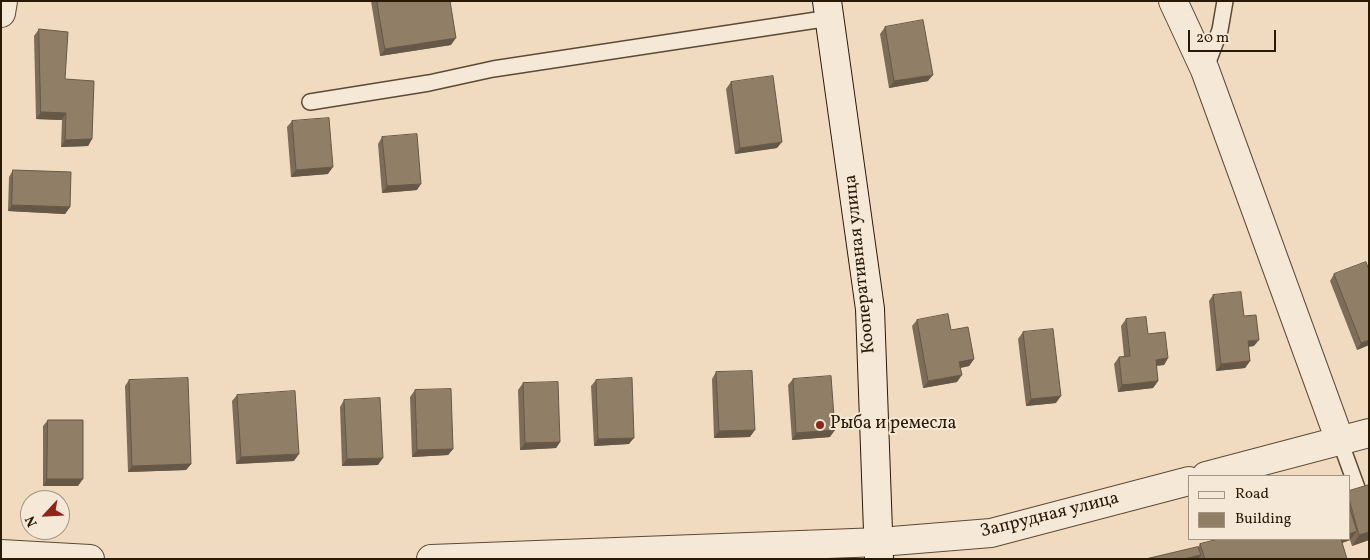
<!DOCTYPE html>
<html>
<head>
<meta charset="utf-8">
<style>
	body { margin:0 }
	#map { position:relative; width:1370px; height:560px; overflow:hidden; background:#f0dbc0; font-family:Vollkorn,serif }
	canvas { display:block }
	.frame { position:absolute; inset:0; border:2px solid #2a1905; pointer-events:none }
	.legend { position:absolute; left:1188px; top:475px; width:162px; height:65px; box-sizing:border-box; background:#f5e8d6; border:1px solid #a49582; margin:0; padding:6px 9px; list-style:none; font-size:15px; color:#2a1905 }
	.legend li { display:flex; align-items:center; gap:10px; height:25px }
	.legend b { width:25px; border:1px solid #a49582 }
	.north { position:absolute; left:20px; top:490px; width:50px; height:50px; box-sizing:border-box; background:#f5e8d6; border:1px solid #a49582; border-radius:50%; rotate:245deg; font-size:14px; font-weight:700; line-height:20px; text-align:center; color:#2a1905 }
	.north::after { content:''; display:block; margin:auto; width:18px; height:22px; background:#8f2418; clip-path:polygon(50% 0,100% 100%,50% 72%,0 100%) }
	.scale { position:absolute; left:1188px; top:30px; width:88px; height:22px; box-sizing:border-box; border:2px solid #2a1905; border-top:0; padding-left:6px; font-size:15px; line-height:18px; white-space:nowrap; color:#2a1905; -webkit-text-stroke:4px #f5e8d6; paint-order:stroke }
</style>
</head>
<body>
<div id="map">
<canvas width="1370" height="560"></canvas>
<div class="frame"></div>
<ul class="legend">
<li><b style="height:6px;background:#f5e8d6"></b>Road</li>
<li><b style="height:14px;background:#917e66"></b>Building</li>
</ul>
<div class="north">N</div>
<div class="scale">20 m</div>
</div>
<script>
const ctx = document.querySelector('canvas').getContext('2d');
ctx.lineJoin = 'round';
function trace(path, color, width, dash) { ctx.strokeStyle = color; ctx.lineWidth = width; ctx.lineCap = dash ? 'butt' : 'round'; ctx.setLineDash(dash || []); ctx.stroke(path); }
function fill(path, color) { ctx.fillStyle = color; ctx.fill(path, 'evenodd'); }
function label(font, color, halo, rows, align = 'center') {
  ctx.font = font + ' Vollkorn,serif'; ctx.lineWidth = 4; ctx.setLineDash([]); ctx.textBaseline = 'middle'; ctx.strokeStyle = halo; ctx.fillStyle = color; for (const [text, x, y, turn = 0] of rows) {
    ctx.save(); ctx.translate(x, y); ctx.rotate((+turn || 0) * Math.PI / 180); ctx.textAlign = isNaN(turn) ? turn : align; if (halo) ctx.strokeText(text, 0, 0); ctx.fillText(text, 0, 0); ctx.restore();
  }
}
const lane = new Path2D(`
	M1205,70l15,-40 5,-29
	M310,102l119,-19 64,-14 337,-51
	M1340,441l20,55`);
const street = new Path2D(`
	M1173,1l32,69 135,371
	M1,13l2,-12
	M1206,476l163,-43
	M1,554l89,5
	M431,559l449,-17 111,-9 198,-52`);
const secondary = new Path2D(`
	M827,1l43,308 9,250`);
trace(lane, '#5c4a34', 18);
trace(street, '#5c4a34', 30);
trace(secondary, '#2a1905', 30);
trace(lane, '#f5e8d6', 15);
trace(street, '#f5e8d6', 28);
trace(secondary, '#f5e8d6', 28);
fill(new Path2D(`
	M371,1h79l1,44 -71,11z
	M885,27l43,54 -39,7 -9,-54z
	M39,29l26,50 27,60 -4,7 -27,1 1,-27 -26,-1 -2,-83z
	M731,82l46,66 -42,6 -9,-65z
	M292,121l36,53 -37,3 -4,-50z
	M382,137l35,53 -35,3 -4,-49z
	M13,170l57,37 -5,7 -57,-3 1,-34z
	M1369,270v75l-12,5 -27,-69 4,-7z
	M1213,295l31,21 10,30 -6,1 2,14 -5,7 -29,3 -7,-70z
	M1126,319l22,15 20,24 -4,7 -8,1 2,15 -5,7 -35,4 -4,-28 5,-7 5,-1 -3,-30z
	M917,320l34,10 23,29 -5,7 -9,2 -3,14 -34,6 -11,-62z
	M1023,332l33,71 -30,3 -8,-67z
	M716,372l34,65 -36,1 -2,-59z
	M793,379l37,58 -38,3 -4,-55z
	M129,380l62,84 -5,6 -58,2 -3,-86z
	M596,380l33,64 -35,2 -3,-60z
	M523,383l37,59 -4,6 -36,2 -2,-60z
	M415,390l38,59 -5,6 -36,2 -2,-60z
	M237,395l57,66 -58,3 -4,-63z
	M344,400l34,65 -36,1 -2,-59z
	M48,420l30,66h-35v-60z
	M1369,485v55l-17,6 -2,-6 -8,3 5,16h-201l52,-12 2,-3 149,-5v-48z`), '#7d6c58');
fill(new Path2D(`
	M456,38l-5,7 -71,11 5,-7z
	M933,75l-5,6 -39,7 5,-7z
	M41,112l25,1 -4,7 -26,-1z
	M92,139l-4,7 -27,1 4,-7z
	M782,142l-5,6 -42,6 5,-6z
	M333,167l-5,7 -37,3 5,-7z
	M421,184l-4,6 -35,3 5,-7z
	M12,205l58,2 -5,7 -57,-3z
	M1259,340l-5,6 -11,1 5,-6z
	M1369,340v5l-12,5 4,-7z
	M1168,358l-4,7 -13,1 5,-6z
	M974,359l-5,7 -14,3 4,-7z
	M1250,361l-5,7 -29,3 5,-7z
	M962,375l-5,7 -34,6 5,-7z
	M1158,381l-5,7 -35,4 4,-7z
	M1061,396l-5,7 -30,3 5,-7z
	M755,430l-5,7 -36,1 5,-7z
	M835,430l-5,7 -38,3 4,-7z
	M634,438l-5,6 -35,2 4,-7z
	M560,442l-4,6 -36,2 5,-7z
	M453,449l-5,6 -36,2 5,-7z
	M299,454l-5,7 -58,3 5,-7z
	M383,458l-5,7 -36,1 5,-7z
	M191,464l-5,6 -58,2 4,-6z
	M47,479h36l-5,7h-35z
	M1357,531l-7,9 -16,6 5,-7h10v-5z
	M1369,532v8l-17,6 7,-11z
	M1201,555l-3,4h-14z`), '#665847');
const building = new Path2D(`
	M377,1h73l6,37 -71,11z
	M923,20l10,55 -39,6 -9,-54z
	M39,29l29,3 -3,47 29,2 -2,58 -27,1 1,-27 -25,-1z
	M773,76l9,66 -42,6 -9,-66z
	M329,118l4,49 -37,3 -4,-49z
	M417,134l4,50 -34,2 -5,-49z
	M13,170l58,2 -1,35 -58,-2z
	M1366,262l3,8v70l-8,3 -27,-69z
	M1241,292l3,24 12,-1 3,25 -11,1 2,20 -29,3 -8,-69z
	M948,314l3,16 17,-3 6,32 -15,3 3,13 -34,6 -11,-61z
	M1146,317l2,17 17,-2 3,26 -12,2 2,21 -36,4 -3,-28 11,-1 -4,-37z
	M1053,329l8,67 -30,3 -8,-67z
	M752,371l3,59 -36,1 -3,-59z
	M831,376l4,54 -39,3 -3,-54z
	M188,378l3,86 -59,2 -3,-86z
	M632,378l2,60 -36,1 -2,-59z
	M558,382l2,60 -35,1 -2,-60z
	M451,389l2,60 -36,1 -2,-60z
	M295,391l4,63 -58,3 -4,-62z
	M380,398l3,60 -36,1 -3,-59z
	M48,420h35v59h-36z
	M1369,485v47l-10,3 -10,-36v-8z
	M1349,506l8,25 -8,3z
	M1219,539h122l6,20h-142l-5,-15z
	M1198,547l3,8 -17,4h-38z`);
fill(building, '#917e66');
trace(building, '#665847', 1);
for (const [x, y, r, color] of [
	[820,425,5,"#8f2418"]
]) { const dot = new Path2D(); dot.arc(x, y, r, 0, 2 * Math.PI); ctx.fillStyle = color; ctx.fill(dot); trace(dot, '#f5e8d6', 2); }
label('18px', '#2a1905', '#f5e8d6', [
	["Кооперативная улица",861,264,-96],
	["Запрудная улица",1050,516,-14]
]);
label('18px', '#2a1905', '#f5e8d6', [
	["Рыба и ремесла",830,425]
], 'left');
</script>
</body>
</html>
